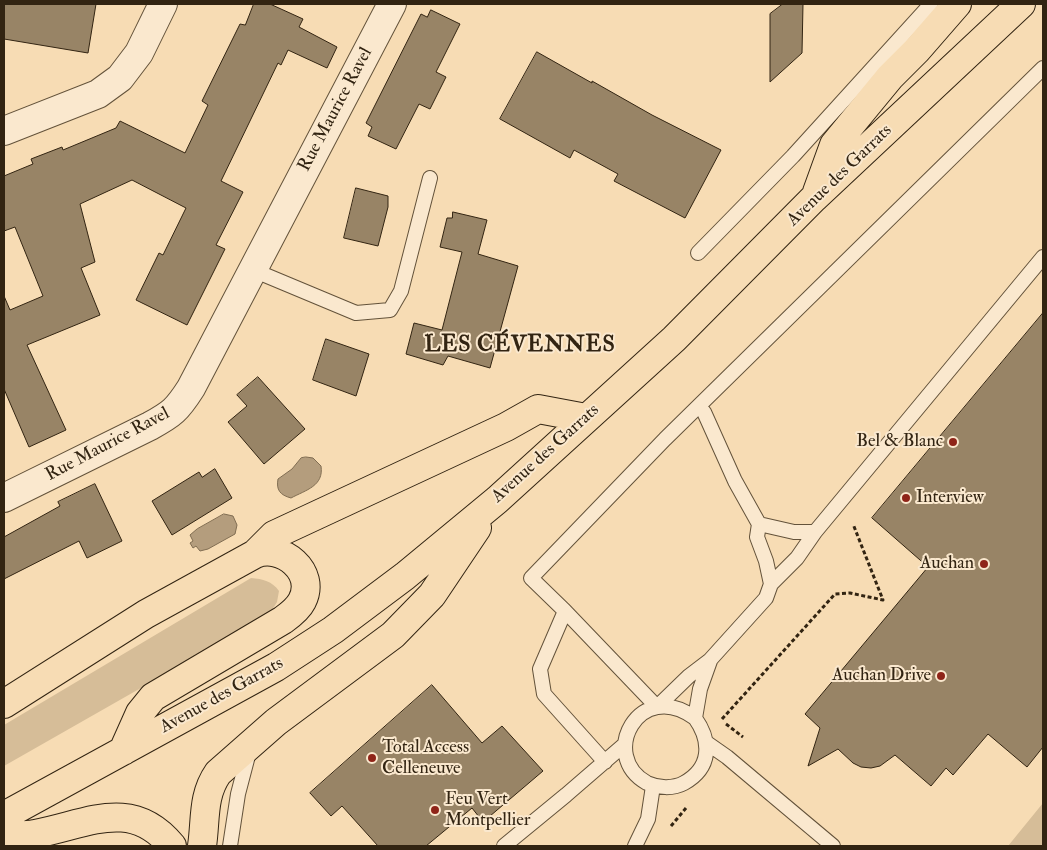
<!DOCTYPE html>
<html>
<head>
<meta charset="utf-8">
<style>
	body { margin:0 }
	#map { position:relative; width:1047px; height:850px; overflow:hidden; background:#f7dcb4; font-family:"IM FELL Double Pica",serif }
	canvas { display:block }
	.frame { position:absolute; inset:0; border:5px solid #322412; pointer-events:none }
</style>
</head>
<body>
<div id="map">
<canvas width="1047" height="850"></canvas>
<div class="frame"></div>
</div>
<script>
const ctx = document.querySelector('canvas').getContext('2d');
ctx.lineJoin = 'round';
function fill(path, color) { ctx.fillStyle = color; ctx.fill(path, 'evenodd'); }
function trace(path, color, width, dash) { ctx.strokeStyle = color; ctx.lineWidth = width; ctx.lineCap = dash ? 'butt' : 'round'; ctx.setLineDash(dash || []); ctx.stroke(path); }
function label(font, color, halo, rows, align = 'center') {
  ctx.font = font + ' "IM FELL Double Pica",serif'; ctx.lineWidth = 4; ctx.setLineDash([]); ctx.textBaseline = 'middle'; ctx.strokeStyle = halo; ctx.fillStyle = color; for (const [text, x, y, turn = 0] of rows) {
    ctx.save(); ctx.translate(x, y); ctx.rotate((+turn || 0) * Math.PI / 180); ctx.textAlign = isNaN(turn) ? turn : align; if (halo) ctx.strokeText(text, 0, 0); ctx.fillText(text, 0, 0); ctx.restore();
  }
}
fill(new Path2D(`
	M251,578c12,1 21,3 28,13l-2,11 -8,13 -265,151v-41z
	M1043,803v43h-35z`), '#d6bd98');
const water = new Path2D(`
	M306,457l7,1 8,8c3,20 -15,24 -30,32 -11,-3 -15,-8 -13,-19l14,-10 9,-11z
	M224,514l9,2 4,9 -2,9 -27,15 -8,2 -4,-5 -3,2 -3,-5 3,-2 -3,-6 7,-6z`);
fill(water, '#b49d7d');
trace(water, '#806d52', 1);
const building = new Path2D(`
	M4,4h92l-8,49 -84,-14z
	M254,4h16l33,15 -4,8 38,20 -10,21 -39,-18 -7,15 -3,-2 -57,118 22,11 -27,53 9,4 -38,76 -51,-25 23,-47 4,2 23,-47 -54,-28 -52,24 15,58 -14,6 19,47 -73,30 39,85 -37,17 -25,-58v-93l6,14 33,-14 -28,-69 -11,4v-55l29,-12 -2,-5 31,-12 1,3 53,-22 4,-7 65,32 23,-48 -6,-4 38,-77 5,1z
	M783,4h20l-1,49 -32,29v-68z
	M431,10l29,14 -24,48 10,5 -16,32 -11,-5 -23,45 -28,-13 4,-9 -6,-4 55,-109 6,3z
	M537,52l55,31v-2l60,34 69,35 -36,68 -71,-37 4,-7 -44,-24 -4,8 -70,-39z
	M356,188l32,8v11l-10,39 -34,-8z
	M453,212l34,8 -9,34 40,12 -28,102 -42,-12 -5,9 -37,-11 8,-31 28,7 20,-78 -22,-5 7,-29h5z
	M1043,313v434l-16,20 -39,-33 -35,41 -7,-7 -15,18 -36,-31 -15,11 -9,2 -10,-1 -8,-4 -15,-14 -30,17 12,-38 -15,-14 123,-147 -56,-49z
	M326,339l43,15 -13,42 -43,-16z
	M258,377l47,52 -41,35 -36,-42 19,-16 -10,-11z
	M215,469l17,29 -60,37 -20,-34 47,-29 3,5z
	M95,484l27,57 -35,17 -8,-17 -75,38v-42l56,-31 -2,-4z
	M432,685l50,58 20,-17 41,45 -60,51 -11,-14 -46,38h-48l-36,-40 -11,10 -21,-23z`);
fill(building, '#988466');
trace(building, '#322412', 1);
const service = new Path2D(`
	M698,253l95,-97 138,-152
	M253,270l103,43 34,-3 11,-19 29,-113
	M704,412l31,69 24,43 35,8h21
	M759,524l-2,13 9,24 5,23
	M565,611l92,96 32,-31 21,-16 56,-62 5,-14 26,-26 18,-26 228,-275
	M695,718c-56,-41 -97,38 -48,65 11,5 26,6 37,0 27,-15 28,-41 11,-65l5,-29 10,-28
	M707,743l20,14 106,89
	M605,762l-61,-68 -4,-25 25,-58 -34,-33 134,-139 378,-371
	M230,846l8,-52 11,-42
	M504,846l62,-51 59,-51
	M635,846l13,-27 5,-33`);
const minor = new Path2D(`
	M4,131l94,-37 22,-16 19,-25 24,-49
	M4,498l146,-72c22,-12 27,-16 41,-38l201,-384`);
const primary = new Path2D(`
	M817,192l17,-47 56,-68 27,-27 40,-46
	M255,554l19,-19 232,-108 32,-18 48,9
	M4,704l142,-90 109,-60c27,-11 62,18 47,47 -4,8 -12,14 -19,19l-130,77 -13,16 -17,38
	M4,816l272,-149 57,-37 72,-54 92,-76 177,-161 140,-141 207,-194
	M4,835c10,0 21,1 31,-1 51,-9 96,-38 137,12
	M202,846c4,-26 0,-50 16,-73l58,-51 117,-87 39,-40 45,-67`);
trace(service, '#63523a', 16);
trace(minor, '#63523a', 30);
trace(primary, '#322412', 30);
trace(new Path2D(`
	M722,719l113,-125 15,-1 33,7 -30,-76
	M726,724l17,13
	M671,826l15,-18`), '#322412', 3, [4, 2.5]);
trace(service, '#fae8ce', 14);
trace(minor, '#fae8ce', 28);
trace(primary, '#f7dcb4', 28);
for (const [x, y, r, color] of [
	[953,442,5,"#8f2418"],
	[906,498,5,"#8f2418"],
	[984,564,5,"#8f2418"],
	[941,676,5,"#8f2418"],
	[372,758,5,"#8f2418"],
	[435,810,5,"#8f2418"]
]) { const dot = new Path2D(); dot.arc(x, y, r, 0, 2 * Math.PI); ctx.fillStyle = color; ctx.fill(dot); trace(dot, '#fae8ce', 2); }
label('18px', '#322412', '#fae8ce', [
	["Rue Maurice Ravel",336,110,-62],
	["Avenue des Garrats",840,176,-44],
	["Rue Maurice Ravel",108,445,-28],
	["Avenue des Garrats",546,454,-42],
	["Avenue des Garrats",222,696,-29]
]);
label('18px', '#322412', '#fae8ce', [
	["Bel & Blanc",943,442],
	["Interview",916,498,"left"],
	["Auchan",974,564],
	["Auchan Drive",931,676],
	["Total Access",382,748,"left"],
	["Celleneuve",382,769,"left"],
	["Feu Vert",445,800,"left"],
	["Montpellier",445,821,"left"]
], 'right');
ctx.letterSpacing = '1px';
label('bold 22px', '#322412', '#fae8ce', [
	["LES CÉVENNES",520,346]
]);
ctx.letterSpacing = '0px';
</script>
</body>
</html>
